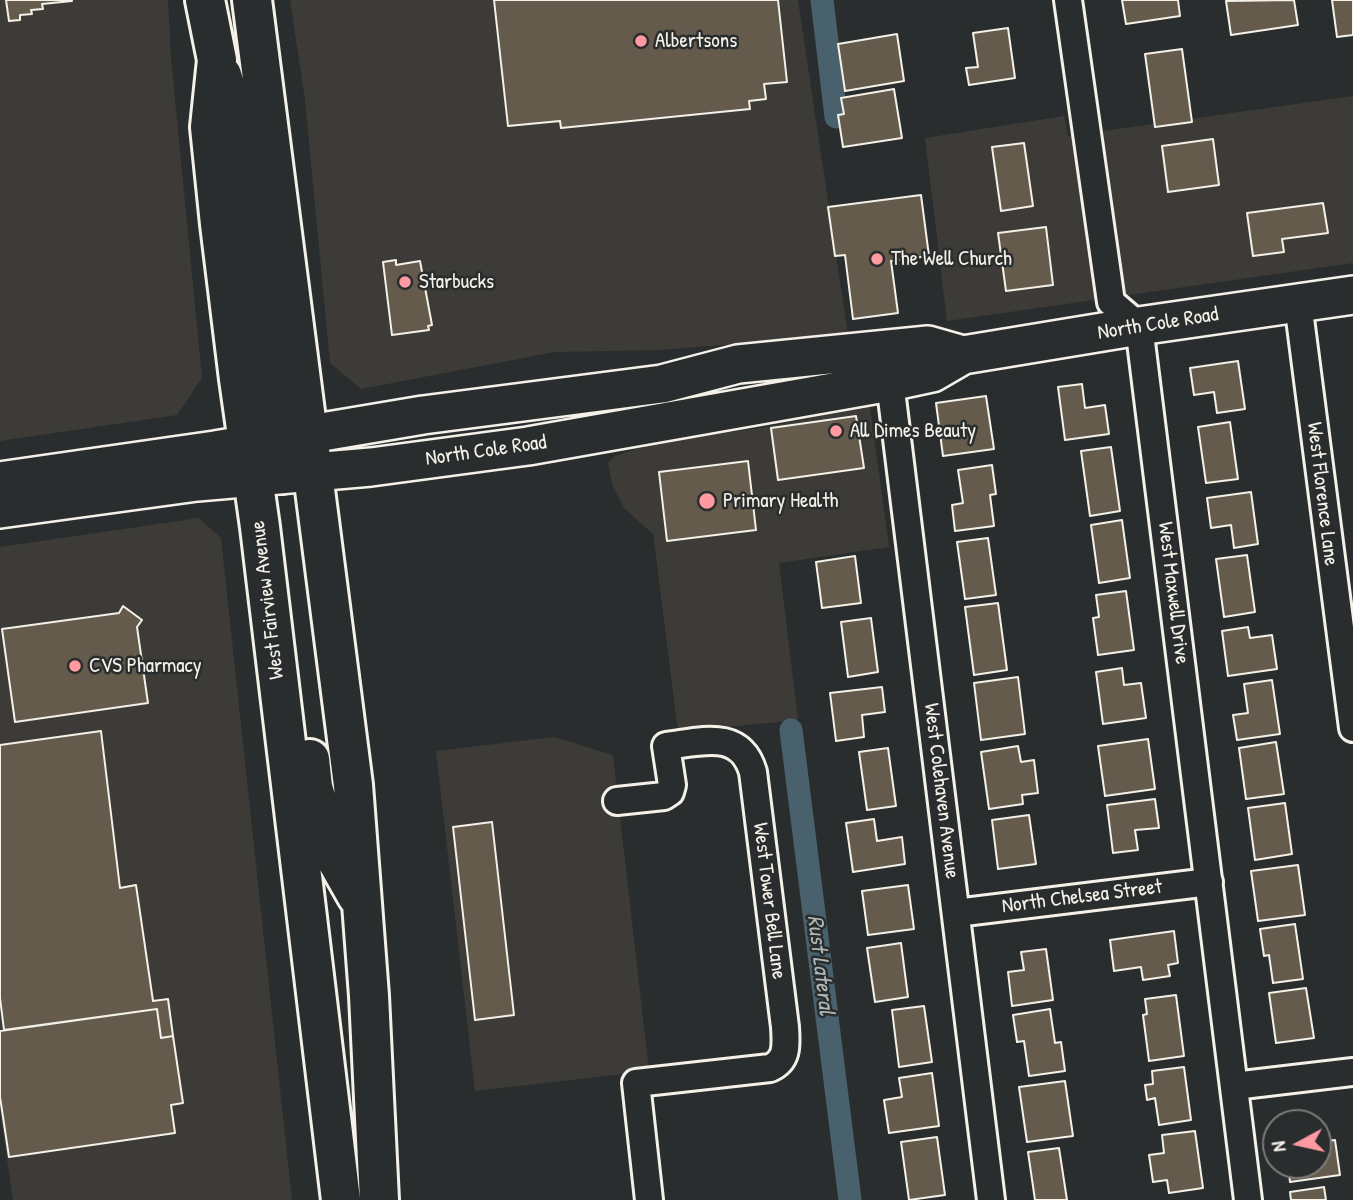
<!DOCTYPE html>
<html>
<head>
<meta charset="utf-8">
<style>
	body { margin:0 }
	#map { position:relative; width:1353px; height:1200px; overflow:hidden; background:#2a2d2e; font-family:"Patrick Hand",sans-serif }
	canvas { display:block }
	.north { position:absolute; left:1262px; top:1109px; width:70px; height:70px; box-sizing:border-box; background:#2a2d2e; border:2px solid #7b7b78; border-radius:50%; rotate:262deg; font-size:19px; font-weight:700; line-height:28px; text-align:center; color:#f4f1e8 }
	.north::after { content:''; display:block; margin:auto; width:24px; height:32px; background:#ff9aa2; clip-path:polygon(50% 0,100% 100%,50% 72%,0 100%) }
</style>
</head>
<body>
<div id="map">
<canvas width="1353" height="1200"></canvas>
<div class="north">N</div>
</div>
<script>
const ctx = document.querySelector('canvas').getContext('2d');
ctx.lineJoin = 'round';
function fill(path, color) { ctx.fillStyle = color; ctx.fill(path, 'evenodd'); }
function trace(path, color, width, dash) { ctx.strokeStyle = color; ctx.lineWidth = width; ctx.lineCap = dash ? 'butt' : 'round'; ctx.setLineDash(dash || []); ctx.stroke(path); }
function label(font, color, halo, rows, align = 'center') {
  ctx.font = font + ' "Patrick Hand",sans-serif'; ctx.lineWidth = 5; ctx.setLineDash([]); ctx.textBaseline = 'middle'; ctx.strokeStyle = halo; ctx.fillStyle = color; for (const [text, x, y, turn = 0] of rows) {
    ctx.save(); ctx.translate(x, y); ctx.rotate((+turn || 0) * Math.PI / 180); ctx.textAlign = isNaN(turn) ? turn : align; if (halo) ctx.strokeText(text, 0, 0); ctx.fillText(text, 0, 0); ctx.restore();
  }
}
fill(new Path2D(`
	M0,0h168l3,58 31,320 -25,37 -177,26z
	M290,0h508l50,335 -189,15 -104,2 -194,37 -31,-26 -25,-263z
	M1353,96v167l-406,58 -22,-183 139,-22 4,20z
	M870,407l19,140 -110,16 19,157 -120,12 -25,-198 -29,-26 -12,-24 -4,-22 7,-6 40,-13 105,-15z
	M199,518l22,20 71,662h-279l-13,-88v-565z
	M554,737l59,18 36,316 -174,20 -39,-340z`), '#3c3b37');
trace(new Path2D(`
	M822,0l14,117
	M791,730l59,470`), '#49616d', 23);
const building = new Path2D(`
	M6,0h65l1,1 -30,3 1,5 -12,1 1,4 -12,1v5l-11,1z
	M494,0h284l9,82 -23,2 2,15 -17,2 1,8 -189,19 -1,-7 -52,5z
	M1122,0h56l2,16 -54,8z
	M1294,0l4,25 -67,10 -5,-34z
	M1332,0h21v35l-16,2z
	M1008,28l7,50 -46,7 -3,-17 12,-1 -5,-34z
	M897,34l7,47 -59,10 -7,-47z
	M1182,49l10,73 -37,5 -10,-73z
	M894,89l8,49 -59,9 -5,-32 6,-1 -3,-16z
	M1213,139l6,46 -51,7 -6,-46z
	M1024,143l9,63 -32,5 -9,-64z
	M921,195l8,61 -38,5 7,52 -45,6 -8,-64 -10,1 -7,-49z
	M1323,203l5,30 -46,6 2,13 -31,4 -6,-43z
	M1046,227l7,58 -47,6 -8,-58z
	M396,260v5l24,-4 12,64 -4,1 1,4 -37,5 -9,-73z
	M1238,361l7,48 -28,4 -3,-21 -20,3 -4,-27z
	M1082,384l3,24 20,-3 4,29 -44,6 -7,-53z
	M986,396l8,53 -51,7 -7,-53z
	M856,416l8,52 -86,12 -7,-52z
	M1230,422l8,57 -32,4 -8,-56z
	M1111,447l9,64 -30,5 -9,-65z
	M748,461l8,69 -89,11 -8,-69z
	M992,465l4,29 -6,1 4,31 -39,5 -3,-26 11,-2 -5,-33z
	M1251,492l7,52 -24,4 -3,-23 -20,3 -4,-30z
	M1122,520l8,58 -31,5 -8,-58z
	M988,538l8,57 -31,4 -8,-57z
	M1247,555l8,57 -31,5 -8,-58z
	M855,556l6,47 -39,5 -6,-46z
	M1126,591l8,59 -36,5 -5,-37 6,-1 -3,-22z
	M998,603l9,67 -33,5 -9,-68z
	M123,606l19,14 -5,7 11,76 -133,19 -13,-93 117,-16z
	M871,618l7,54 -30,5 -7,-55z
	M1248,627l2,11 22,-3 5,34 -49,7 -6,-45z
	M1122,668l2,17 17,-2 5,35 -43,6 -7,-52z
	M1018,677l7,57 -44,6 -7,-57z
	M1272,680l8,54 -43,6 -4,-25 15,-2 -4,-29z
	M882,687l3,25 -23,3 2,22 -28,4 -6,-48z
	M101,731l19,157 16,-3 17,116 15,-2 5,37 -12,2 -4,-29 -153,21 -4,-32v-253z
	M1148,739l7,50 -50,7 -7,-50z
	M1276,742l8,52 -38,5 -7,-51z
	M1018,746l3,16 13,-2 4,33 -16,2 1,9 -34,5 -8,-57z
	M888,748l8,58 -29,4 -8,-58z
	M1155,799l4,29 -24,2 3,20 -25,3 -6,-48z
	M1285,803l7,51 -37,6 -7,-52z
	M1029,815l7,49 -38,5 -6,-49z
	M874,819l3,22 25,-4 3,27 -52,8 -7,-49z
	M492,822l22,193 -39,5 -22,-193z
	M1298,865l7,50 -47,6 -7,-50z
	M908,885l6,44 -46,6 -6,-44z
	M1295,924l8,55 -30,4 -4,-28 -5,1 -4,-27z
	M1174,931l4,32 -10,2 2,11 -27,4 -2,-13 -27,4 -4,-31z
	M901,943l7,54 -33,5 -8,-54z
	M1046,949l7,51 -41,6 -4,-34 16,-2 -3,-18z
	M1306,988l8,50 -38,5 -7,-50z
	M1176,995l8,61 -35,5 -6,-46 4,-1 -2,-15z
	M924,1006l8,56 -33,5 -7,-57z
	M157,1009l4,29 12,-2 10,67 -12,2 4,28 -166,24 -9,-60v-66z
	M1050,1009l5,34 6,-1 4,29 -36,5 -5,-35 -7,1 -4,-27z
	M1184,1067l7,53 -32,5 -4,-27 -8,2 -2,-15 8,-1 -1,-13z
	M932,1073l7,53 -50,7 -5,-33 18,-3 -3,-19z
	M1065,1081l8,55 -46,6 -8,-55z
	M1195,1131l8,57 -34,5 -2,-13 -14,2 -4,-27 15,-2 -2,-18z
	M937,1137l8,58 -36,5 -8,-58z
	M1335,1140l5,35 -50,7 -2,-17h30v-23z
	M1059,1148l8,52h-32l-7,-48z
	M1324,1187l2,13h-35l-1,-8z`);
fill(building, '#655b4c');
trace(building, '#f4f1e8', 2);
const street = new Path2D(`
	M1068,0l43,302 28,24 109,874
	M1298,303l55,425
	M890,382l101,818
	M617,801l47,-5 6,-4 2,-7 -6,-39c34,-4 74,-18 87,26l32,255c1,18 3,33 -15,41l-134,15 13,117
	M956,913l253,-31
	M1234,1086l119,-14`);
const secondary = new Path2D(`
	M0,481l215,-31 208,-35 239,-31 76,-20 190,-19 35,10
	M0,509l197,-27 174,-15 157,-21 362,-64 42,-9 31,-18 176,-29 214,-31`);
const primary = new Path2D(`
	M205,0l12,60 -7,67 10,97 19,155 21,148 81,673
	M252,0l101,785 16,211 10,204
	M222,75l15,49 45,350
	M310,759l3,28 19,65 25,44`);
trace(street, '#f4f1e8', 32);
trace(secondary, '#f4f1e8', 42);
trace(primary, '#f4f1e8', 44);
trace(street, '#2a2d2e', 26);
trace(secondary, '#2a2d2e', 37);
trace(primary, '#2a2d2e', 38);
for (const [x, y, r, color] of [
	[641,41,7,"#ff9aa2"],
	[877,259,7,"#ff9aa2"],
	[405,282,7,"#ff9aa2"],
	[836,431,7,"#ff9aa2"],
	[707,501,9,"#ff9aa2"],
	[75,666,7,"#ff9aa2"]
]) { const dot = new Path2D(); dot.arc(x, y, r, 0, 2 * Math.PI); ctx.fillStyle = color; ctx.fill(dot); trace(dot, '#2a2d2e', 2.5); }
label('21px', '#f4f1e8', '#2a2d2e', [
	["Albertsons",655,41],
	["The Well Church",891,259],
	["Starbucks",419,282],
	["All Dimes Beauty",850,431],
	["Primary Health",723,501],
	["CVS Pharmacy",89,666]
], 'left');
label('21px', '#f4f1e8', '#2a2d2e', [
	["North Cole Road",1158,324,-9],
	["North Cole Road",486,451,-8],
	["West Florence Lane",1322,494,83],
	["West Maxwell Drive",1173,593,83],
	["West Fairview Avenue",268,600,-97],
	["West Colehaven Avenue",941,791,83],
	["North Chelsea Street",1082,897,-7],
	["West Tower Bell Lane",769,901,83]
]);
label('italic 23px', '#b0b7b7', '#2a2d2e', [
	["Rust Lateral",820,965,83]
]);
</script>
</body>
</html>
